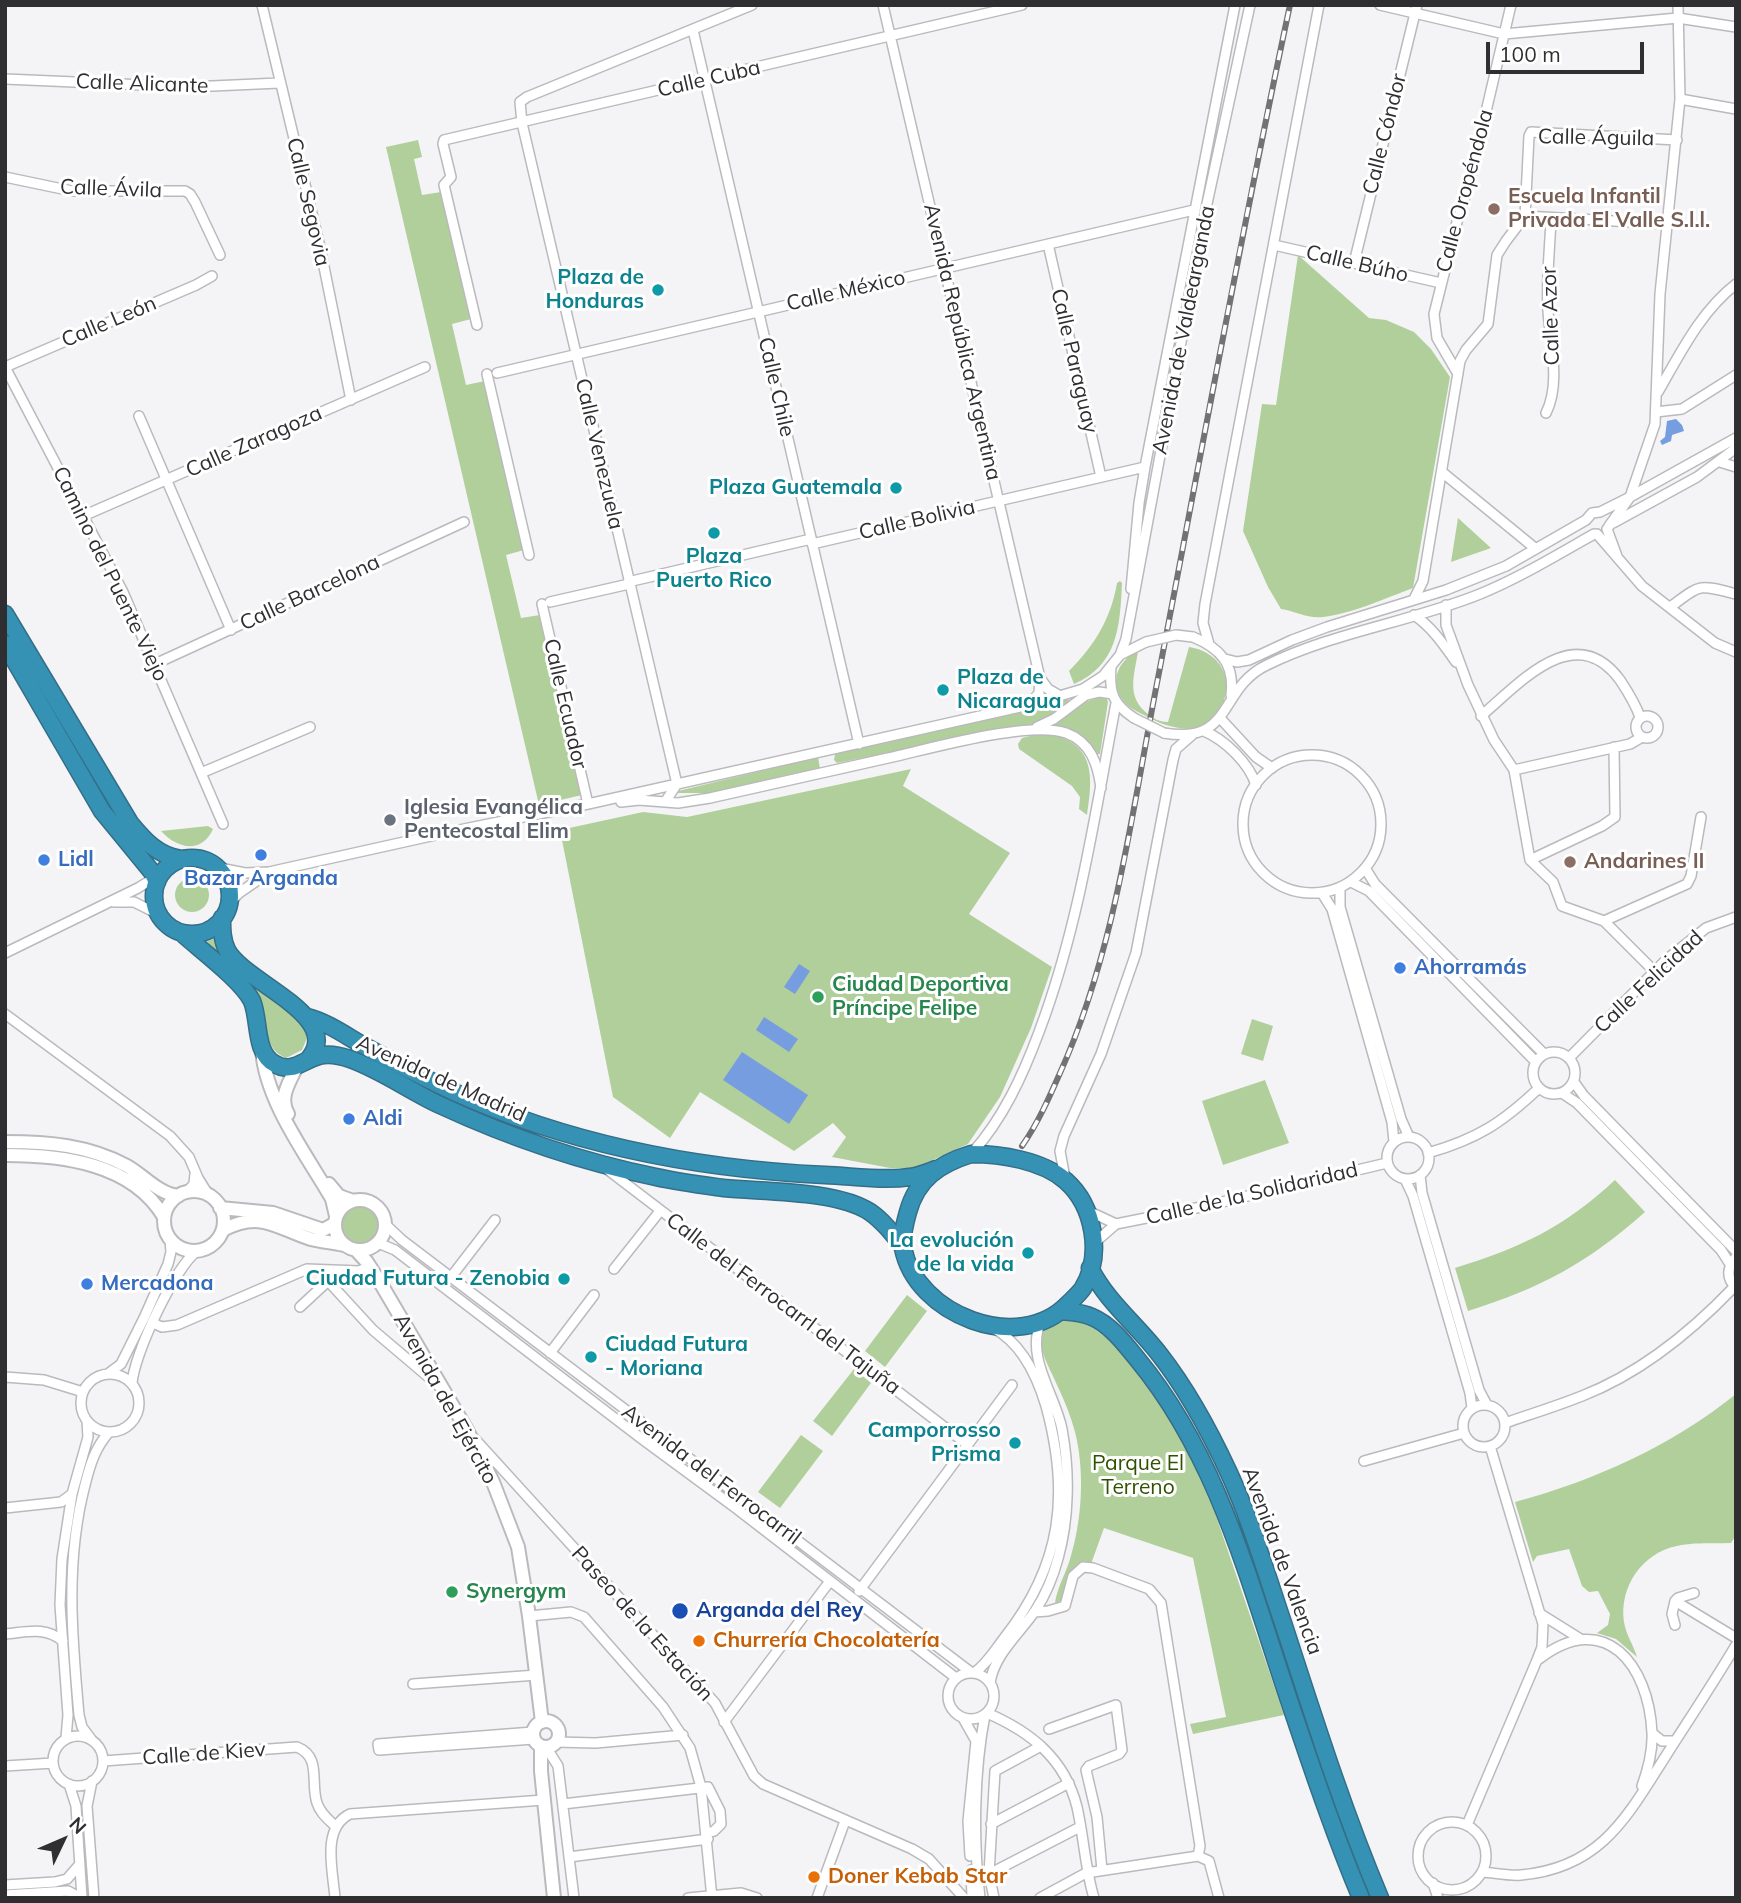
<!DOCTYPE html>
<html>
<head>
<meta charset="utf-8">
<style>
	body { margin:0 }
	#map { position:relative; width:1741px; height:1903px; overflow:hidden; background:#f4f4f7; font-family:Mulish,sans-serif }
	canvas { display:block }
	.frame { position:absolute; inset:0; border:7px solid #2f2f31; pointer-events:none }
	.north { position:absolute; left:28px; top:1805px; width:70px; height:70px; -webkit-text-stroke:5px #fff; paint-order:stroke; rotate:46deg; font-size:19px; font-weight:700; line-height:28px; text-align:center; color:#2f2f31 }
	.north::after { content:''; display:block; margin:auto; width:24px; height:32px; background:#2f2f31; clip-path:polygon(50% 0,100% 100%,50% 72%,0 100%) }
	.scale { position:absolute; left:1486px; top:42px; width:158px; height:32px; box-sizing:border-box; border:4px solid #2f2f31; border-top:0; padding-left:9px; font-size:21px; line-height:24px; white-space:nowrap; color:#2f2f31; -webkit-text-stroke:5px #fff; paint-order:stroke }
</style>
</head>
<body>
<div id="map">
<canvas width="1741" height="1903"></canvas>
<div class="frame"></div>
<div class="north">N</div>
<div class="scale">100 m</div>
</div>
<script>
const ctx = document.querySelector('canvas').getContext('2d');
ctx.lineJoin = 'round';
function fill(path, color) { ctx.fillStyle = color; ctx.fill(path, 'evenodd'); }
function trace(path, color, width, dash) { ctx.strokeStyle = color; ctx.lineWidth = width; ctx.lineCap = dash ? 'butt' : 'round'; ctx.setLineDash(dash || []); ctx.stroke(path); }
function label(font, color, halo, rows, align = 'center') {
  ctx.font = font + ' Mulish,sans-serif'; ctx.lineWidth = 6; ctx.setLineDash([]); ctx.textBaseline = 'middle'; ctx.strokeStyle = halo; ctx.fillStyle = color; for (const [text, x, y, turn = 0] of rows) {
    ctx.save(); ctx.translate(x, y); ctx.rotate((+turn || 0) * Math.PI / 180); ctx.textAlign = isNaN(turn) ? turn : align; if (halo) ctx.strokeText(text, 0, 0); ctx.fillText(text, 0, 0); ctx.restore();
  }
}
fill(new Path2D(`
	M418,140l4,17 -8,2 8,36 19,-3 30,127 -19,5 14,61 19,-4 39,169 -18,5 15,63 19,-3 42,180 -43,10 -153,-658z
	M1298,255l71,63 17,2 28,12 17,17 19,28 -37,211c-27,10 -62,26 -90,29 -15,2 -28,-6 -42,-8l-13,-22 -25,-56 19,-127 14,1z
	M1458,518l33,30 -40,14z
	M1120,581l2,2c-2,43 -4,82 -48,101l-5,-13c25,-25 42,-52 48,-88z
	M1189,647c27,4 44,26 35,54 -12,39 -53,30 -80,14 -8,-4 -17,-8 -22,-16 -13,-17 -3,-41 16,-47 -4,24 -12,45 10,62 6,5 12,8 20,8z
	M1098,697l9,2 1,3 -8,52h-3c-10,-15 -25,-27 -44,-29l30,-22z
	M1068,699l2,3 -17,15 -20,8 -196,38 -3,-3 1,-6z
	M1042,733c52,7 52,39 45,82l-8,-6 1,-12 -8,-11 -53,-37 -1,-5 4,-6z
	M818,757l2,12 -111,24h-39z
	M911,769l-8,17 107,67 -41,61 83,53 -21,61 -31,69 -32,47 -53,24h-25l-58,-11 14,-20 -13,-14 -39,28 -94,-59 -30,46 -57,-41 -53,-267 83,-18 44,5z
	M208,826l5,3c-11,25 -36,20 -52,2z
	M175 895a17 17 0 1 1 34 0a17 17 0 1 1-34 0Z
	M215,938l6,15 67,56 15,15 4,14 -5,12 -16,8c-25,-9 -19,-42 -29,-62l-53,-53z
	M1252,1019l21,7 -10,35 -22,-7z
	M1265,1080l24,63 -66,22 -21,-64z
	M1615,1180l30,32c-59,52 -102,75 -177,99l-13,-43c67,-21 108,-40 160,-88z
	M342 1225a18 18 0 1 1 36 0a18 18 0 1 1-36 0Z
	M907,1295l20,16 -42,56 -20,-16z
	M1069,1319c53,9 103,98 129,141l-5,3 22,50 69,202 -91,19 -3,-10 36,-7 -33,-159 -89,-30 -13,36c-35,0 -13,31 -36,40 1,-14 11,-31 15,-45 12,-38 15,-88 5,-127 -4,-15 -10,-30 -17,-45 -11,-27 -38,-63 11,-68z
	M854,1369l17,14 -39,53 -19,-15z
	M1736,1394v141l-5,8c-17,1 -37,-1 -54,3 -35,7 -58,41 -53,76 2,13 10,24 13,35l-21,-18 -19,-6 11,-8 2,-11 -12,-23 -9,1 -7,-6 -13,-37 -32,7 -4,6 -18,-60c81,-22 156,-56 221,-108z
	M801,1435l22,16 -43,57 -22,-16z`), '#b1cf9b');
fill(new Path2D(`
	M1676,419l6,6 2,6 -12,4 -1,6 -9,4 -2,-4 5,-4 2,-16z
	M799,964l11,7 -15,23 -11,-7z
	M764,1017l34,22 -9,13 -33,-22z
	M742,1052l66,43 -19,29 -66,-44z`), '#769ddf');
const street = new Path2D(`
	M262,5l58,242 31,153
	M883,5l157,673 -1,15 -10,12
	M1380,5l124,29 174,-16 58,9
	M693,30l166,714
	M5,79l185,8 89,-4
	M1680,99l56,10
	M5,177l67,14h113l5,3 5,8 25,53
	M1668,224l-143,-8 4,-80 2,-4 146,8
	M1048,244l53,233
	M1274,245l167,38
	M1354,263l63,-258
	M477,325l-33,-140 7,-8 -8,-33 1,-4 578,-135
	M5,367l118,225 100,232
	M5,367l191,-82 16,-9
	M497,373l697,-163
	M487,374l42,181
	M1458,374l-21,-36 -3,-24 23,-92 12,-38 42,-179
	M1658,392c22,-38 42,-80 78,-108
	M1656,412l26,-3 54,-34
	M1546,413c15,-30 4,-70 2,-102 -2,-31 2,-63 3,-93
	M139,416l92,214
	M1720,462l16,5
	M1442,472l94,77
	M83,516l342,-149
	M1613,523l84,-46 39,-29
	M1609,526l21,-29 25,-73 5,-130 20,-195 -2,-94
	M1607,529l10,27
	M1597,534l45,52 73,57 21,9
	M812,544l333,-77
	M628,582l183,-43
	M1131,589l8,-86 6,-36 90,-462
	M1414,599l9,-18 37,-220 6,-11 22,-26 9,-69 9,-14 19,-25
	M550,602l79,-18
	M542,604l46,200
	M1446,605v20l22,60 26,55 20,30 16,90 23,22 9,24 42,15 51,51
	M1670,607c32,-23 27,-23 66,-13
	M1414,615c18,12 30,30 42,47
	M1193,637c27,11 42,27 38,58
	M1209,644l-6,-21 2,-19 114,-599
	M1120,655l6,-16 79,-426 45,-208
	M1225,659l12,3 12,-2 43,-20 35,-13 119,-37 60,-24 80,-46 6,-7 8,-1 30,-15 106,-59
	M155,664l309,-142
	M1111,667c-2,26 2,37 23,51
	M1040,678l8,11 12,7
	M1636 727a11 11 0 1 1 22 0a11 11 0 1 1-22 0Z
	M1481,716c39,-33 94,-97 139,-36 8,12 15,23 20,37
	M1220,718l36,39 16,11
	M1037,727l17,-8 32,-24 13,-3 14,2
	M1204,731c21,9 45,32 52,54
	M1164,733c70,12 54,-45 103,-68 67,-33 144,-43 213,-71 39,-16 77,-39 114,-60
	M1243 824a69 69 0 1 1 138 0a69 69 0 1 1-138 0Z
	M1514,770l116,-26 12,-7
	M201,773l109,-46
	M621,802l18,-2 39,3 32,-5c59,-13 118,-26 178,-40 41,-9 141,-38 178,-25 25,9 32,32 35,55
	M665,802l12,-18 -155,-661 -2,-21 7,-5 225,-92
	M1530,860l72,-34 13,-9 -1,-70
	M220,868l25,5 24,-1 180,-40 139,-28 441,-99 54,-16 20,-13 17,-21 26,-13
	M1365,868l10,16 169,170
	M1351,882l18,9 167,171
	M1340,888v19l61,212 8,18
	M1322,893l10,16 60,213 2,20
	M114,902h20l24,12
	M228,905l11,-12 29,-20
	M1604,921l83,-37 4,-8 10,-59
	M5,953l133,-65 24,-15
	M5,1014l165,122 19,21 9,21 11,18
	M1533 1073a21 21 0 1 1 42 0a21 21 0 1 1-42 0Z
	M1569,1058l97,-98 40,-32 30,-11
	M1574,1082l10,14 152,155
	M1562,1093l15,10 144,147 9,14
	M1387 1158a21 21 0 1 1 42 0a21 21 0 1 1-42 0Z
	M972,1153c31,-34 51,-78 67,-121 40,-106 56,-218 77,-329
	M1428,1153c49,-14 74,-30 111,-65
	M608,1170l360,275
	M1420,1175l2,18 57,197 8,15
	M1065,1178l-5,-27 4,-15 37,-82 35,-101 37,-193 3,-11 16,-14
	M1405,1179l8,17 57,197 2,15
	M187,1192l7,-8 1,-10
	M1086,1210l30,14
	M385,1224l17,16 570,433
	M378,1243l17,7 247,189 95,70 219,169
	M1093,1244l23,-20 85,-17 186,-44
	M1736,1257c-9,11 -10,21 0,31
	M614,1269l46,-58
	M451,1277l44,-57
	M300,1307l28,-26 45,49 66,56
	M153,1323l9,4 15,-2 130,-56 52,2 11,-5
	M550,1353l44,-58
	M109,1373l12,-9 23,-46 24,-54 3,-12 -1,-12
	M81 1403a29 29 0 1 1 58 0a29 29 0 1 1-58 0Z
	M5,1377l39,3 39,12
	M132,1384c1,-28 43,-117 65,-133
	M1463 1426a21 21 0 1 1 42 0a21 21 0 1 1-42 0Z
	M1505,1423c26,-9 52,-17 77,-27 59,-23 109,-64 152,-109
	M474,1438l241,265 39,73 9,8 149,65 17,10 35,39
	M1364,1461l100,-28
	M5,1508l56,-6 11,-8
	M859,1591l153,-206
	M1694,1593l-16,5 -3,3 61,37
	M1675,1601l-3,13 3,11
	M1034,1612l14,-1 17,-5 8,-30 10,-9 10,1 56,21 12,14 39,243 -2,10
	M1539,1613l40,25
	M529,1616l42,-4 13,5 79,90 27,41 11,39 11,111
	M5,1634c22,-2 40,-8 58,7
	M1539,1659c66,-51 110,6 113,74 1,18 -4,36 -10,53
	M948 1696a23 23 0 1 1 46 0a23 23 0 1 1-46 0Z
	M974,1673c13,-9 21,-23 31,-36 57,-73 65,-143 41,-231 -9,-30 -24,-63 -53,-78
	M990,1683c4,-28 29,-49 45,-72 21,-31 31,-76 32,-113 1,-22 -1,-47 -5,-69 -7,-35 -37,-72 -21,-108
	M413,1684l124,-9
	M987,1713c44,19 78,46 90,94 7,31 8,61 17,91
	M963,1718l13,23 -8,80 2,35
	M724,1722l106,-141
	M1049,1729l67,-24 6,45 -3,4 -30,12 -3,4 11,47 5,53
	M533,1732l-155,12 1,6 155,-11
	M1652,1733l10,8h13
	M53 1761a25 25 0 1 1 50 0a25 25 0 1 1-50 0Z
	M66,1738l2,-23 -8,-110 2,-46 10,-65 16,-57 -1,-16
	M91,1739l-9,-12 -3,-12c-7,-77 -14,-154 6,-230 5,-20 10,-37 24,-53
	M556,1742l40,1 87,-8
	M546,1747l12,19 16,132
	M103,1761l194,-14c25,10 13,36 20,56 3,10 11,16 18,23
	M5,1766l48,-3
	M92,1781l-5,25 7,92
	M69,1784l7,22 6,92
	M563,1804l145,-17 12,24 1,13 -7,7 -7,2
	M1418 1856a34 34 0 1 1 68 0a34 34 0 1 1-68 0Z
	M991,1824l78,-41
	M1467,1825l70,-165 5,-13 1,-23 -53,-178
	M1198,1856l11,5 10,37
	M569,1857l139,-18
	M971,1870l1,28
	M1483,1872c12,1 26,4 38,3 81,-7 107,-60 146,-121 23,-36 47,-72 69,-109
	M987,1875l93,-48
	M1433,1883l5,15
	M5,1885l50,-3 12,-3 13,-15
	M5,1895l63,-4 13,7
	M335,1898c-2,-27 -14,-70 15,-84l194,-14
	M688,1898l53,-5 16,5
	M817,1898l28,-77
	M980,1898c-7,-57 -6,-127 5,-183
	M994,1898l-5,-24 6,-103 46,-25
	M1040,1898l46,-25 112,-17`);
const secondary = new Path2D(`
	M262,1050c4,52 44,104 70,149l4,17
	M288,1114c-10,-16 2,-33 9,-48
	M5,1142c43,0 83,3 122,24 16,9 32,28 51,30
	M5,1155c57,0 127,8 159,62
	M329,1184l10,12 14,5
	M164 1221a30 30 0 1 1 60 0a30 30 0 1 1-60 0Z
	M335 1225a25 25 0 1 1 50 0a25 25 0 1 1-50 0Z
	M220,1208l53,5 50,17 11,-6
	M223,1230c38,-20 53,-2 88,9 11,3 22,3 33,6
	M356,1250l11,12 14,22 86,146 26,52 25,65 11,69 13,106
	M533 1734a13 13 0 1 1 26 0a13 13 0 1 1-26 0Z
	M541,1746v25l13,127`);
const highway = new Path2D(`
	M5,614l125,209c14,17 28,33 51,36
	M5,644l97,167 50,61 5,10
	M154 896a38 38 0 1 1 76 0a38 38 0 1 1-76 0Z
	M222,918c0,11 0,22 5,32 17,33 119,66 81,110
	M184,935c18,16 58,46 68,66 8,19 2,52 23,63 17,10 28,-4 44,-8 10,-3 22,0 31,3 31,11 60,32 90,46 69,32 142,57 216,72 22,5 46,8 68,11 39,4 113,2 146,24 13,9 23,22 33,35
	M307,1017c19,5 35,16 52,26 31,17 63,34 95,49 117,53 243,77 371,83 27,1 58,6 85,2 9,-1 18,-5 26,-8
	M971,1154c29,0 71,6 95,27 28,25 37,74 17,107 -4,6 -10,11 -15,16 -49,51 -152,11 -165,-56 -2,-11 2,-25 5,-36 9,-33 31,-48 63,-58z
	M1090,1268c17,34 47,57 70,87 28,36 50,77 69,118 22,48 37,100 54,150 30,92 59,185 97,275
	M1061,1311c11,1 21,1 31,6 19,8 33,27 46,43 81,98 112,225 152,343 22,65 44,131 71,195`);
trace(street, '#bab9bd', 12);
trace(secondary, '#bab9bd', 16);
trace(highway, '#346f87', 19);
trace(street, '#fff', 9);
trace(secondary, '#fff', 12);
trace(highway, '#3692b5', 16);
const rail = new Path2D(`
	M1022,1146c16,-23 27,-48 38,-73 56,-124 72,-263 98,-395 43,-224 84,-449 132,-673`);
trace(rail, '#727274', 6);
trace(rail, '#fff', 3.5, [10]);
const streetBridge = new Path2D(`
	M1146,642l30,-7 17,2
	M1134,718l30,15`);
trace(streetBridge, '#bab9bd', 12, []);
trace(streetBridge, '#fff', 9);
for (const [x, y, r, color] of [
	[1494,209,7,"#8d6e63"],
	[658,290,7,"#0f9aa8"],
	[896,488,7,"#0f9aa8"],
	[714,533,7,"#0f9aa8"],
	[943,690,7,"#0f9aa8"],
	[390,820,7,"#6b7280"],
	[261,855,7,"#3f7fe0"],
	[44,860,7,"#3f7fe0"],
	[1570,862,7,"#8d6e63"],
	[1400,968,7,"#3f7fe0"],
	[818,997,7,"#2e9e5b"],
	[349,1119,7,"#3f7fe0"],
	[1028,1253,7,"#0f9aa8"],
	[564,1279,7,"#0f9aa8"],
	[87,1284,7,"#3f7fe0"],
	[591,1357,7,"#0f9aa8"],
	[1015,1443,7,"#0f9aa8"],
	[452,1592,7,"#2e9e5b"],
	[680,1611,9,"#1a4fb4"],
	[699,1641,7,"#e8710a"],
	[814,1877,7,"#e8710a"]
]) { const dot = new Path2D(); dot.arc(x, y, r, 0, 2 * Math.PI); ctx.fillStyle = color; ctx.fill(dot); trace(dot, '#fff', 2.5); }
label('21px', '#2f2f31', '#fff', [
	["Calle Cuba",709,79,-13],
	["Calle Alicante",142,84,2],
	["Calle Cóndor",1385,134,-76],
	["Calle Águila",1596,138,1],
	["Calle Ávila",111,189,2],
	["Calle Oropéndola",1465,191,-75],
	["Calle Segovia",308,202,77],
	["Calle Búho",1357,264,13],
	["Calle México",846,291,-13],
	["Calle Azor",1551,316,-92],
	["Calle León",109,322,-23],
	["Avenida de Valdearganda",1184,330,-79],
	["Avenida República Argentina",962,342,77],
	["Calle Paraguay",1074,361,77],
	["Calle Chile",776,387,77],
	["Calle Zaragoza",254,442,-24],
	["Calle Venezuela",599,454,77],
	["Calle Bolivia",917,520,-13],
	["Camino del Puente Viejo",110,574,64],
	["Calle Barcelona",310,593,-25],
	["Calle Ecuador",565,704,77],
	["Calle Felicidad",1649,982,-43],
	["Avenida de Madrid",441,1079,24],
	["Calle de la Solidaridad",1252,1194,-13],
	["Calle del Ferrocarrl del Tajuña",783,1304,37],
	["Avenida del Ejército",445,1399,61],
	["Avenida del Ferrocarril",711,1475,37],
	["Avenida de Valencia",1282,1561,70],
	["Paseo de la Estación",642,1624,48],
	["Calle de Kiev",204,1754,-4]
]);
label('bold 21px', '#785e54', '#fff', [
	["Escuela Infantil",1508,197],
	["Privada El Valle S.l.l.",1508,221],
	["Andarines II",1584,862]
], 'left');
label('bold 21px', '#0d838f', '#fff', [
	["Plaza de",644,278],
	["Honduras",644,302],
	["Plaza Guatemala",882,488],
	["Plaza",714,557,"center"],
	["Puerto Rico",714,581,"center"],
	["Plaza de",957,678,"left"],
	["Nicaragua",957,702,"left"],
	["La evolución",1014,1241],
	["de la vida",1014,1265],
	["Ciudad Futura - Zenobia",550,1279],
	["Ciudad Futura",605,1345,"left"],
	["- Moriana",605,1369,"left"],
	["Camporrosso",1001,1431],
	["Prisma",1001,1455]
], 'right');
label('bold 21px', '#5b616d', '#fff', [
	["Iglesia Evangélica",404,808],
	["Pentecostal Elim",404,832]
], 'left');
label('bold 21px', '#366cbe', '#fff', [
	["Lidl",58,860],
	["Bazar Arganda",261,879,"center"],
	["Ahorramás",1414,968],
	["Aldi",363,1119],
	["Mercadona",101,1284]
], 'left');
label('bold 21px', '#27864d', '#fff', [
	["Ciudad Deportiva",832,985],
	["Príncipe Felipe",832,1009],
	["Synergym",466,1592]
], 'left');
label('21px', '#2f5201', '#fff', [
	["Parque El",1138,1464],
	["Terreno",1138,1488]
]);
label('bold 21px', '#164399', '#fff', [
	["Arganda del Rey",696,1611]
], 'left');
label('bold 21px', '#c56008', '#fff', [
	["Churrería Chocolatería",713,1641],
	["Doner Kebab Star",828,1877]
], 'left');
</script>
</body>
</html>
